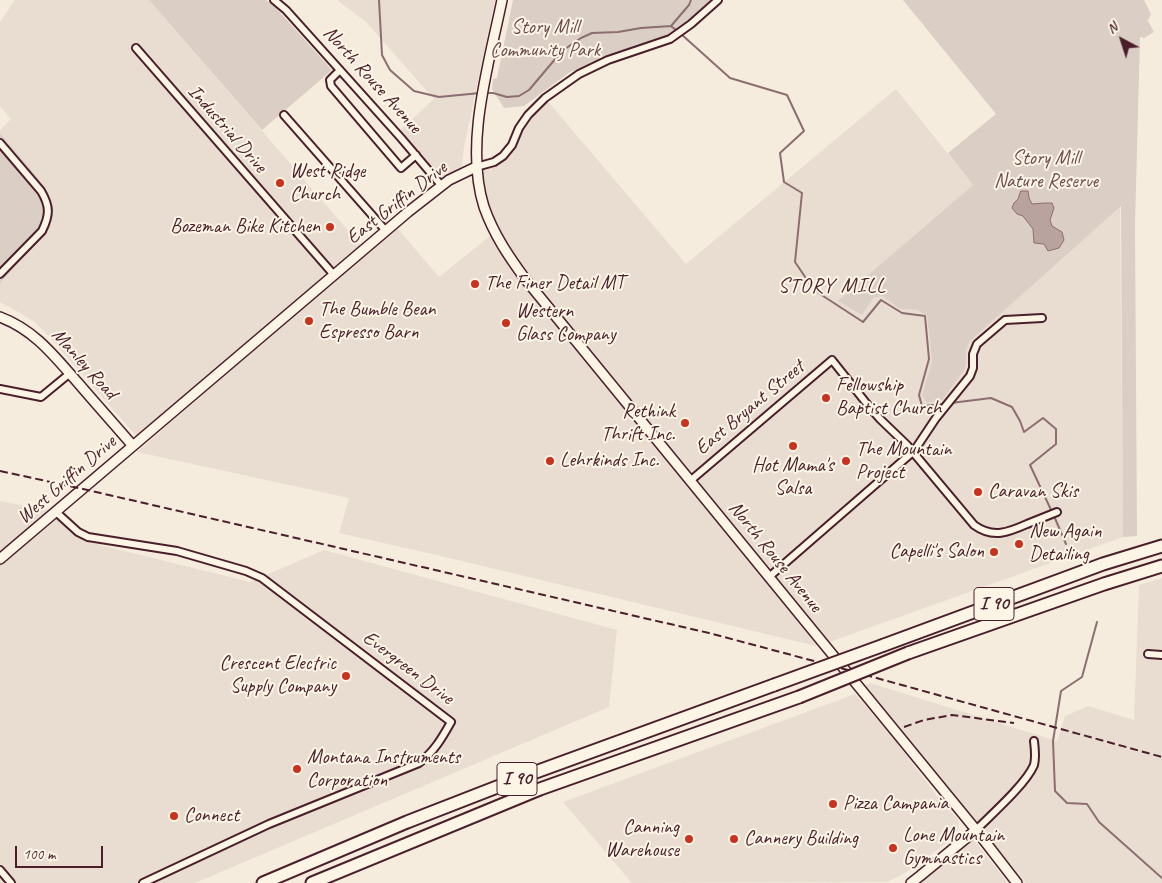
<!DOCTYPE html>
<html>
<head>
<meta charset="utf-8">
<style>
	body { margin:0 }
	#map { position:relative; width:1162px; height:883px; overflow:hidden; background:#f5ecde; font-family:Caveat,sans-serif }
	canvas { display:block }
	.north { position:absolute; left:1097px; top:15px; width:50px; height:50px; -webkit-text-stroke:4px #fcf5e5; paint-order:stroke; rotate:320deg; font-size:14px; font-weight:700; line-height:20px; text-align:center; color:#4a1f2b }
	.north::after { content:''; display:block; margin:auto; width:18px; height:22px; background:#4a1f2b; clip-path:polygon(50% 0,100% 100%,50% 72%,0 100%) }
	.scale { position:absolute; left:15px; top:846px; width:88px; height:22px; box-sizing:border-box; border:2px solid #4a1f2b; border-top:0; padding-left:6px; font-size:15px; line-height:18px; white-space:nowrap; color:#4a1f2b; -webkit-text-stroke:4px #fcf5e5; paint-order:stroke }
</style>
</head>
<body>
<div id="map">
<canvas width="1162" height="883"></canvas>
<div class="north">N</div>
<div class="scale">100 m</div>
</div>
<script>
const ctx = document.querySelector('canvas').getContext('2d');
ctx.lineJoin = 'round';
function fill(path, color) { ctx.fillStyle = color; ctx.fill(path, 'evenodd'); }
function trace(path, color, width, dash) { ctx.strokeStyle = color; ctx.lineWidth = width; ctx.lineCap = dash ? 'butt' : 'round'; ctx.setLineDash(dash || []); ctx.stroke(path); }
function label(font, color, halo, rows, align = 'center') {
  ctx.font = font + ' Caveat,sans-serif'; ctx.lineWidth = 4; ctx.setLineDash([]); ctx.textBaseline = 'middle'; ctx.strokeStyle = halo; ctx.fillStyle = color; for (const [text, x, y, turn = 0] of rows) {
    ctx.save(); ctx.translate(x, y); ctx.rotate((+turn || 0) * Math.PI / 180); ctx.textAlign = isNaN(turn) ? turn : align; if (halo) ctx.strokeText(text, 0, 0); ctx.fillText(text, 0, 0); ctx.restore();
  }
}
fill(new Path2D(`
	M15,0h134l215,249 30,-25 45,53 56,-45 -19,-65 27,-11 16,-28 26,-30 141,166 210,-175 77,96 -134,116 34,-3 9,-2 18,13 17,1 10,6 5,45 -10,34 44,-32v-12l4,-10 150,-135 3,331 -299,107 -8,2 -375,-90 -102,-23 10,-35 -212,-46 126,-110 -3,-3 -120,101 -96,-109 -9,-9 -10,-6 -25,-14v-16l1,-4 16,-19 27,-78 -44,-52v-3l11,-11 -11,-13v-84z
	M337,0h158l-31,147 -3,27 -20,11 -46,-50 39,-36 -68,-77z
	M0,501l56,11 28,29 166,41 74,-32 293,80 -8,77 -414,176h-195z
	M1162,578v305h-136l-161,-197 5,-3 187,58 8,-25 23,-10 46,14 5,-135z
	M855,694l35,39 49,66 20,21 -1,10 -13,14 -40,29 -18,9 -255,1 -69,-81z
	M973,839l35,44h-92z`), '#e8ddd0');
fill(new Path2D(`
	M149,0h117l10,8 56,62 -70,60z
	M513,0h202l-32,27 -14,9 -99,36 -46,34 -20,2 -12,-19 1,-10 4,-1z
	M903,0h241l7,14 -3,7 6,11 -10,6 -4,-1 -5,188 2,311 -14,1 -2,-331 -151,135 -4,10v12l-2,7 -22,30 -15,3 -5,-8 10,-34 -5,-45 -10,-6 -17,-1 -18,-13 -9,2 -11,17 -24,-14 135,-116 -25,-32 48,-39z
	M0,133l44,52 9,22 -4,22 -48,53 -1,4z`), '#dbcec4');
const water = new Path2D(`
	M1021,191h7l1,7 3,6 13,-1h7l2,5 -4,12 2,6 10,6 2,8 -5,8 -11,3 -4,-7 -10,-1 -1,-14 -10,-13 -6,-2 -5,-6 2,-5 4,-4z`);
fill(water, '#b8a39e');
trace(water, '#8c6e70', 1);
trace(new Path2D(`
	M379,0l3,55 8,15 24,21 25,6 41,-4
	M671,26l6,5
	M681,34l49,44 57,17 17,36 -24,22 4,29 18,11 -7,69 19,28 49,32 18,-22 21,13 23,3 4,43 -10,36 3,11 22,-2
	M485,93h8l14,4 12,-1 10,-6 33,-39 19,-13 11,-5 26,-1 23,-4 30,-2 18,-21 2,-5
	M951,403l40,-5 21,9 8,14 4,11 19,-14 13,11v15l-26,21 22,47
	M1054,516l12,28
	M1097,622l-15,55 -21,14 -8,50 2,50 12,12 20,1 12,18 63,56`), '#8c6e70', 2);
const street = new Path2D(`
	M274,0l12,10 115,128 40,47
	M136,48l198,227
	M340,70l-10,10 1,6 70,82 15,-13
	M284,115l102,116
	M0,143l41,48c9,15 9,24 1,40l-42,43
	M476,167l18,-5 9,-6 9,-11 7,-17 9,-13 17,-17 34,-24 29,-14 62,-21 21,-15 27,-24
	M0,389l41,8 28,-23
	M690,481l142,-121 35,44 13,15 27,26 67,80c19,14 35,7 53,-1 10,-4 20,-8 30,-12
	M56,512l22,20 10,5 89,14 69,20 16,7 189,144c-9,16 -17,30 -32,41l-150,61 -126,59
	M769,577l145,-126 22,-33 34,-42 3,-8v-14l4,-10 28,-24 37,-2
	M1148,654l14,1
	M976,830c15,-15 50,-46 58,-65 2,-8 1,-16 0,-24
	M0,870l11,13`);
const secondary = new Path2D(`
	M502,0c-13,64 -38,144 -18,207 10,28 25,50 42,73l450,550 41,53
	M0,317c35,13 55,40 79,67 18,21 36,41 54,62
	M0,559l408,-347 41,-32 27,-13
	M911,883l9,-7 56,-46`);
const highway = new Path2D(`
	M884,645l219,-81 59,-18
	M908,653l196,-69 58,-18
	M263,883l144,-61 126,-49 241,-88
	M312,883l228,-94 259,-92`);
trace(street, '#4a1f2b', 10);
trace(secondary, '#4a1f2b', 12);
trace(highway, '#4a1f2b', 15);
trace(street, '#fcf5e5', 6);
trace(secondary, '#fcf5e5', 9);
trace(highway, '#fcf5e5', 11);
trace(new Path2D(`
	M0,471l83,18 626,144 135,36 318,88
	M904,727l20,-7 28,-5 62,8`), '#4a1f2b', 2, [8, 4]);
const highwayBridge = new Path2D(`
	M774,685l110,-40
	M799,697l109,-44`);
trace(highwayBridge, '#4a1f2b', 15, []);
trace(highwayBridge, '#fcf5e5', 11);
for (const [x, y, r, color] of [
	[280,183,5,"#c8321e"],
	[330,227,5,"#c8321e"],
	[475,284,5,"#c8321e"],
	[309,321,5,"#c8321e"],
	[506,323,5,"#c8321e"],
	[826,398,5,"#c8321e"],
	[685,423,5,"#c8321e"],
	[793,446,5,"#c8321e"],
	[550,461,5,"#c8321e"],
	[846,461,5,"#c8321e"],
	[978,492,5,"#c8321e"],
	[1019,544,5,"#c8321e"],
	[994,552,5,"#c8321e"],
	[346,676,5,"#c8321e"],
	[297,769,5,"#c8321e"],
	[833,804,5,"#c8321e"],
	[174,816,5,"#c8321e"],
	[689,839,5,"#c8321e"],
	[734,839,5,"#c8321e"],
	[893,848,5,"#c8321e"]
]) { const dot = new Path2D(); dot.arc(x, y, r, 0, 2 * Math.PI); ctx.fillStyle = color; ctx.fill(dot); trace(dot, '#fcf5e5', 2); }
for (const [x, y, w] of [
	[994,604,40],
	[517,779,40]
]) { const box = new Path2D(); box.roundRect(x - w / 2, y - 16.5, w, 33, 4); ctx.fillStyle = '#fcf5e5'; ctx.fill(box); trace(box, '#4a1f2b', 1); }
label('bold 19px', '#4a1f2b', null, [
	["I 90",994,604],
	["I 90",517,779]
]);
label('20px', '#6e4b51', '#fcf5e5', [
	["Story Mill",545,28],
	["Community Park",545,51],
	["Story Mill",1046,159],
	["Nature Reserve",1046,182]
]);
label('20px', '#4a1f2b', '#fcf5e5', [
	["North Rouse Avenue",372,80,48],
	["Industrial Drive",227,129,49],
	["East Griffin Drive",397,203,-38],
	["Manley Road",84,364,48],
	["East Bryant Street",750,408,-40],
	["West Griffin Drive",67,480,-41],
	["North Rouse Avenue",775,557,51],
	["Evergreen Drive",408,668,37]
]);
label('20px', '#4a1f2b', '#fcf5e5', [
	["West Ridge",290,172],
	["Church",290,195],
	["Bozeman Bike Kitchen",320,227,"right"],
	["The Finer Detail MT",485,284],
	["The Bumble Bean",319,310],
	["Espresso Barn",319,333],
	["Western",516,312],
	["Glass Company",516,335],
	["Fellowship",836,386],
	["Baptist Church",836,409],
	["Rethink",675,412,"right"],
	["Thrift Inc.",675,435,"right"],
	["The Mountain",856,450],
	["Project",856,473],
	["Lehrkinds Inc.",560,461],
	["Hot Mama's",793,466,"center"],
	["Salsa",793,489,"center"],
	["Caravan Skis",988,492],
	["New Again",1029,532],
	["Detailing",1029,555],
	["Capelli's Salon",984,552,"right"],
	["Crescent Electric",336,664,"right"],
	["Supply Company",336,687,"right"],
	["Montana Instruments",307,758],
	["Corporation",307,781],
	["Pizza Campania",843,804],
	["Connect",184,816],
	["Canning",679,828,"right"],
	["Warehouse",679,851,"right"],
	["Lone Mountain",903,836],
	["Gymnastics",903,859],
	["Cannery Building",744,839]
], 'left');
ctx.letterSpacing = '1px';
label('21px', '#4a1f2b', '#fcf5e5', [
	["STORY MILL",832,286]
]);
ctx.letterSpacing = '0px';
</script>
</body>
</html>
